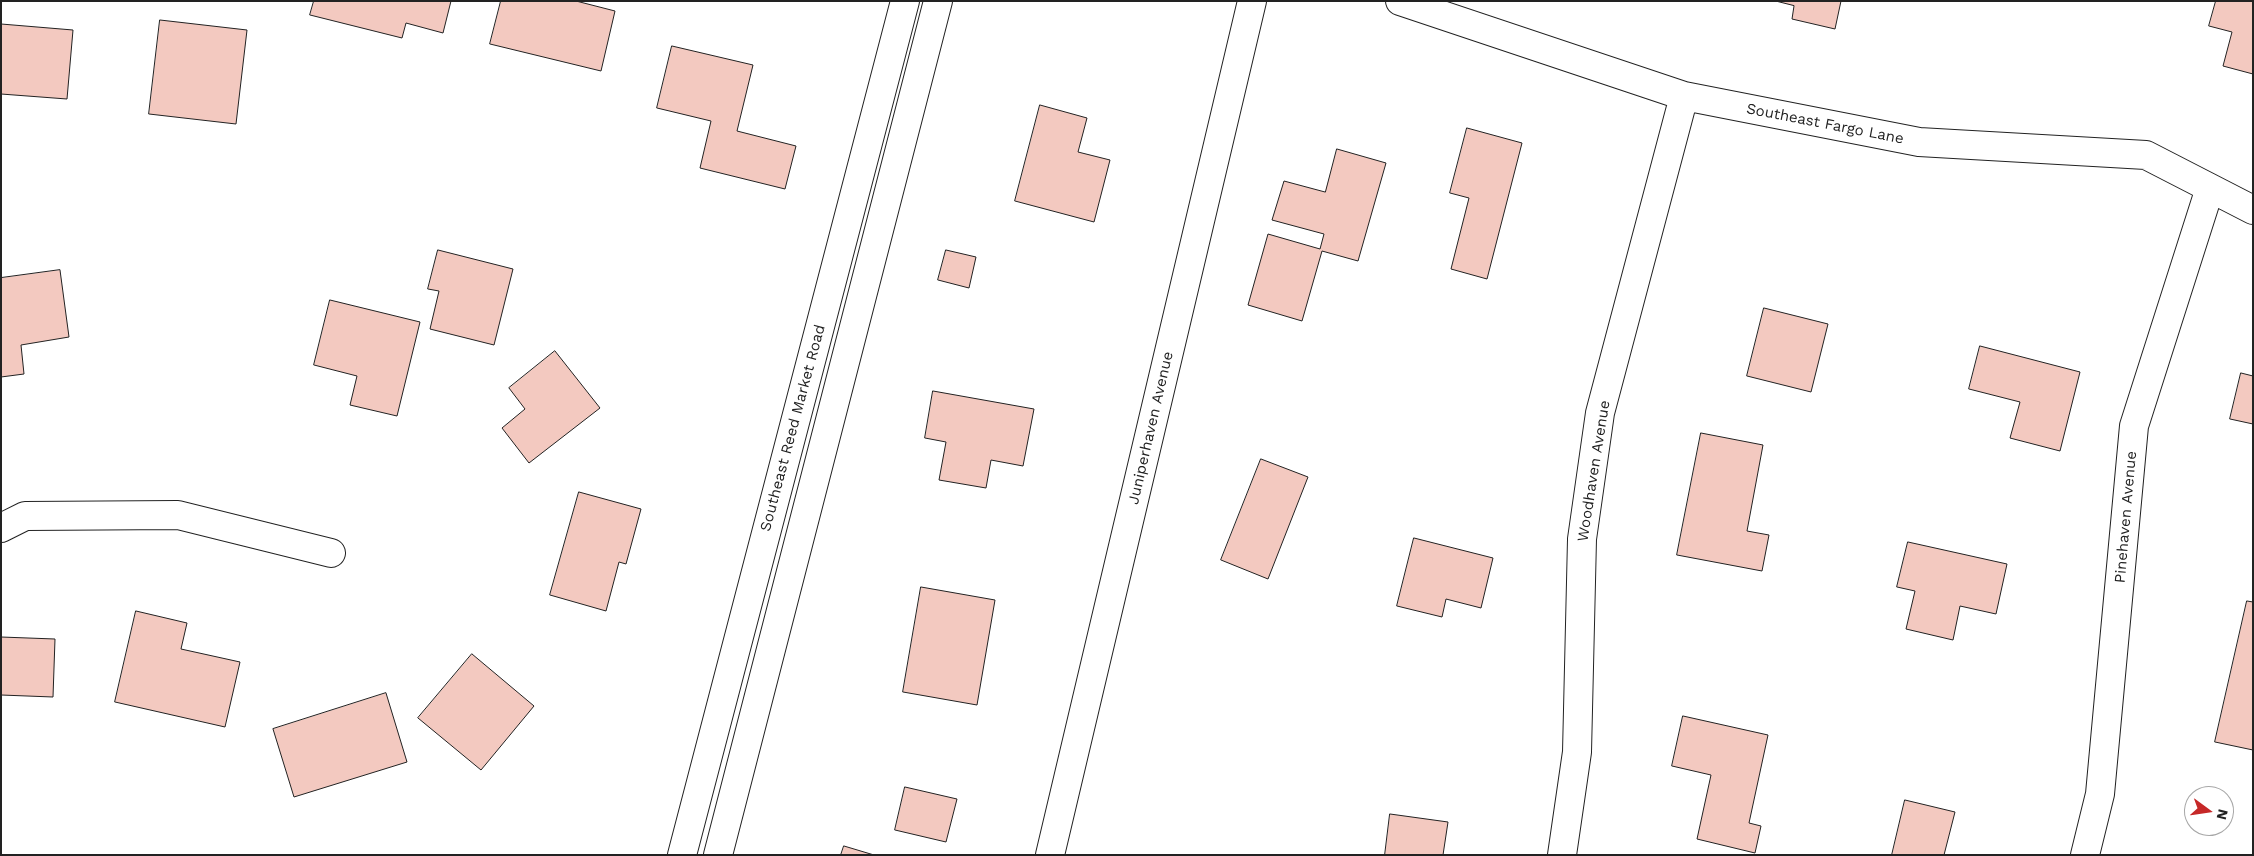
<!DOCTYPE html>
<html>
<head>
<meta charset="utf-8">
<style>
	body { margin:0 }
	#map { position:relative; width:2254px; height:856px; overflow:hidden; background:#fff; font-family:"Work Sans",sans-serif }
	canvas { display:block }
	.frame { position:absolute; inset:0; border:2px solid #222; pointer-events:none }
	.north { position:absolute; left:2184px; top:786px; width:50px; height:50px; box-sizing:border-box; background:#fff; border:1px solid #a7a7a7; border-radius:50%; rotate:104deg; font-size:14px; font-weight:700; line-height:20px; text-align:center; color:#222 }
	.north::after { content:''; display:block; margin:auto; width:18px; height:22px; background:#c62828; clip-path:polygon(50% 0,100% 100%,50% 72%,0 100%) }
</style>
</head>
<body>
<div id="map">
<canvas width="2254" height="856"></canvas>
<div class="frame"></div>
<div class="north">N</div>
</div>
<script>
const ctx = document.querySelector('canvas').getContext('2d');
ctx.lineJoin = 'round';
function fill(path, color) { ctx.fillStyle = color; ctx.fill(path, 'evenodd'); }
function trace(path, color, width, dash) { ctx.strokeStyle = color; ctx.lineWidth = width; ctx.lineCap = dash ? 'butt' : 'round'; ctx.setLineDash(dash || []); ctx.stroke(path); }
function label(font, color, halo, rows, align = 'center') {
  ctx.font = font + ' "Work Sans",sans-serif'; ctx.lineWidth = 4; ctx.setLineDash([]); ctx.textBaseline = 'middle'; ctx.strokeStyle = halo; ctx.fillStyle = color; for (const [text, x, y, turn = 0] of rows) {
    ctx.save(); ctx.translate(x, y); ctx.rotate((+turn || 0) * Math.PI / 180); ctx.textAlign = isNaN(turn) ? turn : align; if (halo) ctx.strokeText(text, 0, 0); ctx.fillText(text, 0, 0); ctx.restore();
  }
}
const building = new Path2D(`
	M314,1h137l-8,32 -37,-10 -4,15 -92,-23z
	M501,1h75l39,10 -14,60 -111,-27z
	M1776,1h65l-6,28 -43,-10 2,-13z
	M2216,1h37v73l-30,-8 9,-34 -23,-6z
	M160,20l87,10 -11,94 -87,-10z
	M1,24l72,6 -6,69 -66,-5z
	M672,46l81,19 -16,66 59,15 -11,43 -85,-21 11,-47 -54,-13z
	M1040,105l47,13 -9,34 32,8 -16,62 -79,-21z
	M1467,128l55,15 -35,136 -36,-10 18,-71 -19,-5z
	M1337,149l49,14 -28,98 -36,-10 -20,70 -54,-16 20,-71 52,15 4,-15 -52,-14 12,-39 41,11z
	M438,250l75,19 -19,76 -64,-16 9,-38 -11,-2z
	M946,250l30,7 -7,31 -31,-8z
	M60,270l9,67 -48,8 3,29 -23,3v-99z
	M330,300l90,22 -23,94 -47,-11 7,-29 -43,-11z
	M1764,308l64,16 -17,68 -64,-16z
	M1980,346l100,26 -20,79 -50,-13 10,-36 -51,-13z
	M555,351l45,57 -71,55 -27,-35 23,-19 -16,-21z
	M2241,373l12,3v48l-23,-5z
	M933,391l101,18 -11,57 -32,-6 -5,28 -47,-8 7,-38 -21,-4z
	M1701,433l62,12 -16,86 22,4 -7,36 -85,-16z
	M1261,459l47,18 -40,102 -47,-19z
	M579,492l62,17 -15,55 -7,-2 -13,49 -56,-16z
	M1414,538l79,20 -12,50 -35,-9 -4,18 -45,-11z
	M1908,542l99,22 -11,50 -36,-8 -7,34 -47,-11 9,-38 -18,-4z
	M921,587l74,13 -18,105 -74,-13z
	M2247,601l6,1v148l-38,-8z
	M136,611l51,12 -6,26 59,13 -15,65 -110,-25z
	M1,637l54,2 -2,58 -52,-2z
	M472,654l62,52 -53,64 -63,-52z
	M386,693l21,69 -113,35 -21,-68z
	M1683,716l85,19 -19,88 12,3 -6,27 -58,-14 14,-64 -39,-9z
	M905,787l52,12 -11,43 -51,-12z
	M1905,800l50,12 -11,43h-52z
	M1390,814l58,8 -5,33h-58z
	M844,846l30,9h-33z`);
fill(building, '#f3c9c0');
trace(building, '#222', 1);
const street = new Path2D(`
	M1400,1l284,95 235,46 227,13 107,55
	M1,528l24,-12 153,-1 153,38
	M1050,855l202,-854
	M1562,855l15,-103 5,-213 18,-126 84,-317
	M2085,855l15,-61 34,-368 76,-238`);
const primary = new Path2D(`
	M682,855l223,-854
	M718,855l220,-854`);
trace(street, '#222', 30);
trace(primary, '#222', 30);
trace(street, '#fff', 28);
trace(primary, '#fff', 28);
label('15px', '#222', '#fff', [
	["Southeast Fargo Lane",1825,124,11],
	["Southeast Reed Market Road",793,428,-75],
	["Juniperhaven Avenue",1151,428,-77],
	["Woodhaven Avenue",1594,471,-81],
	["Pinehaven Avenue",2126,517,-85]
]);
</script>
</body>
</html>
